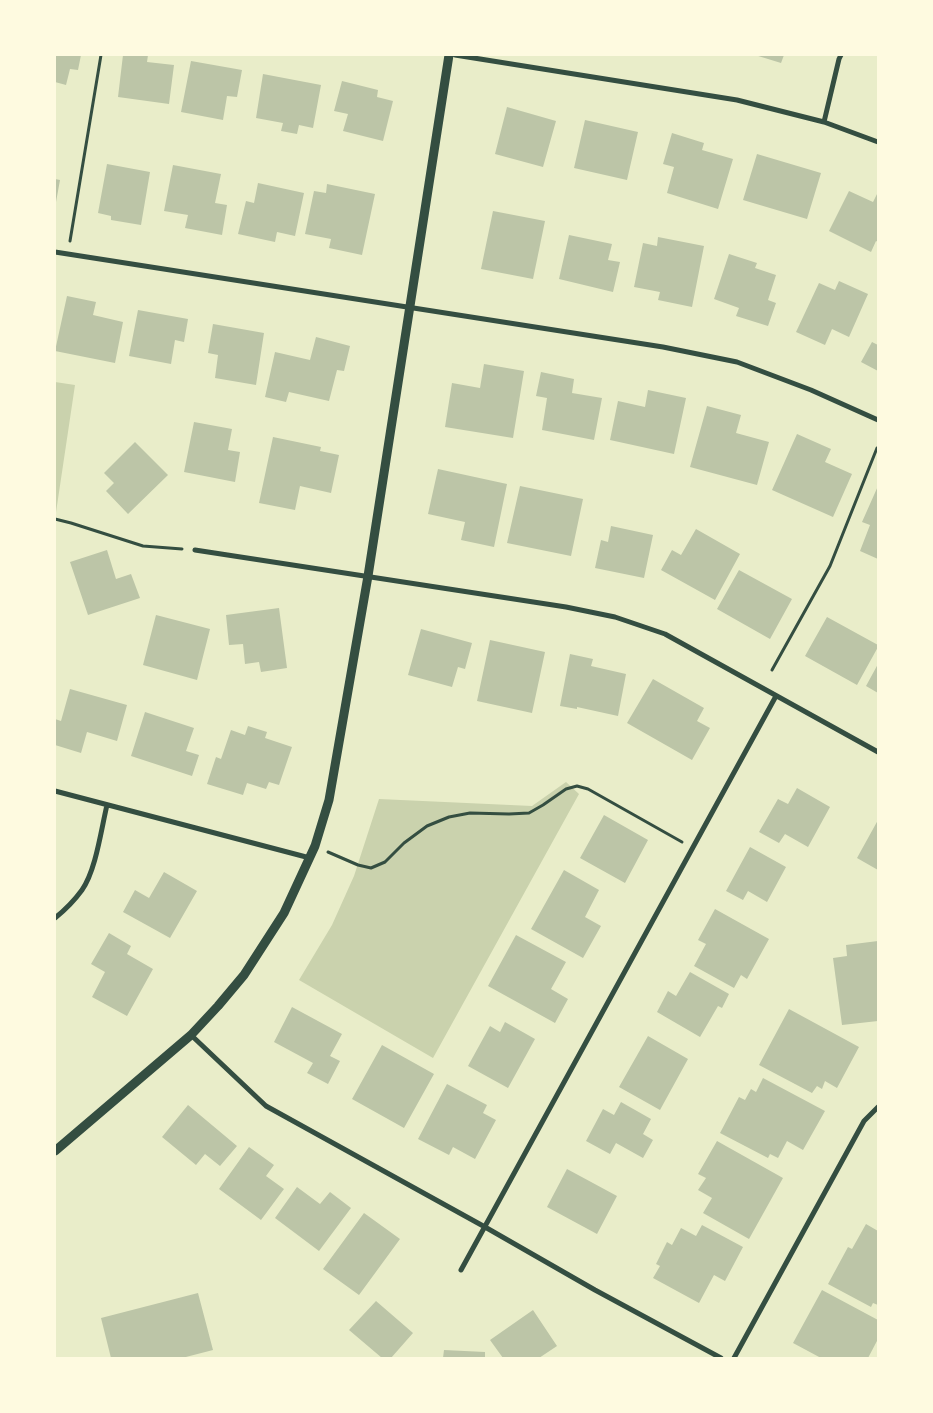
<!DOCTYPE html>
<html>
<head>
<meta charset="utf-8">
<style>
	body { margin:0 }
	#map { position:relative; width:933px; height:1413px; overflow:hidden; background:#e9edc9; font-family:"DM Sans",sans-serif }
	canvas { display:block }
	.frame { position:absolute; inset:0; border:56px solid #fefae0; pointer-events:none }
</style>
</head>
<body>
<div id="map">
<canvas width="933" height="1413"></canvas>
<div class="frame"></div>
</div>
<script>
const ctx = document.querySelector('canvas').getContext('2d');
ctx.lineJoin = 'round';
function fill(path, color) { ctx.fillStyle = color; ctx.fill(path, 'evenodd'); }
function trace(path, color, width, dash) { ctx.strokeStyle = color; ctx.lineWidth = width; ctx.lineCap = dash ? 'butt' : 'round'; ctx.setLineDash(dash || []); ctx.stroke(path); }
fill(new Path2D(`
	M55,382l20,3 -20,134z
	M566,782l13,12 -146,264 -134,-78 33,-55 22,-49 25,-77 153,7z`), '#cad2ad');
fill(new Path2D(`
	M55,55h26l-3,15 -8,-1 -4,16 -11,-3z
	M123,55h25l-1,7 27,3 -5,39 -51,-7z
	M755,55h29l-3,8z
	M191,61l51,9 -5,27 -10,-1 -4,24 -42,-8z
	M263,74l58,11 -8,43 -14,-3 -2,9 -16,-3 2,-8 -27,-5z
	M342,81l36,9 -1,7 16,4 -10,40 -40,-10 5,-17 -14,-3z
	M507,107l49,14 -13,46 -48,-13z
	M585,120l53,12 -11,48 -53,-12z
	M672,133l32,10 -2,7 31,9 -15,50 -51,-16 7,-26 -11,-3z
	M757,154l64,19 -14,46 -64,-19z
	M107,164l43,8 -9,53 -30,-5v-4l-13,-3z
	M173,165l48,9 -6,29 12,2 -5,30 -37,-7 3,-13 -24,-4z
	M55,179l5,1 -4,22h-1z
	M258,183l46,10 -9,43 -18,-4 -2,10 -37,-8 8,-33 8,2z
	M327,184l48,10 -13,61 -33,-7 2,-9 -26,-5 9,-43 12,2z
	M849,191l24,11 5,-10v50l-2,-1 -5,11 -42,-21z
	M493,211l52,10 -12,58 -52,-10z
	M569,235l43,9 -4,16 12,2 -7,30 -54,-13z
	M658,237l46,9 -12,61 -34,-7 2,-8 -26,-5 9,-44 14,3z
	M729,254l28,9 -2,5 21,7 -8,25 8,3 -8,23 -32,-10 3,-8 -25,-9z
	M839,281l29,13 -19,43 -17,-8 -7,16 -29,-13 23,-49 16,7z
	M67,296l29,6 -3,13 30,7 -8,41 -60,-12z
	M138,310l50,9 -4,23 -9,-2 -4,24 -42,-8z
	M213,324l51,9 -8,52 -41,-7 3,-23 -10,-2z
	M316,337l34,9 -6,25 -7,-1 -8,31 -40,-9 -3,10 -21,-5 10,-45 35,8z
	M872,342l6,3v26l-17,-9z
	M484,364l40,7 -11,67 -68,-11 7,-44 28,5z
	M541,372l33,7 -2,14 30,5 -8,42 -52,-10 5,-32 -11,-2z
	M648,390l38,8 -12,56 -64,-14 8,-39 27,6z
	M707,406l34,9 -5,18 33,9 -12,43 -67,-18z
	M194,422l38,7 -4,21 12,2 -5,30 -51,-10z
	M797,434l34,15 -6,13 27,12 -19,43 -61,-27z
	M273,437l48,10 -1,4 19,4 -8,38 -31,-7 -5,24 -36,-7z
	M135,442l33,33 -40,39 -22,-23 8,-8 -10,-10z
	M438,469l69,15 -13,63 -33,-7 4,-18 -37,-8z
	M520,486l63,13 -12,57 -64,-13z
	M878,486v73l-18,-8 10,-26 -8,-3z
	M611,526l42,9 -9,43 -49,-10 6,-28 7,2z
	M696,529l44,25 -25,46 -54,-30 11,-20 9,5z
	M107,550l9,29 15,-5 9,24 -52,17 -18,-53z
	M739,570l53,29 -22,40 -53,-30z
	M279,608l8,60 -26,4 -2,-10 -14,2 -2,-20 -14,1 -3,-30z
	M156,615l54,14 -13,51 -54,-15z
	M827,617l51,28v2l-21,38 -52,-29z
	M421,629l51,14 -7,26 -7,-2 -6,20 -44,-12z
	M490,640l55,12 -13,61 -55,-12z
	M570,654l23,5 -2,7 35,8 -8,42 -41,-9v2l-17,-3z
	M878,664v29l-12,-7z
	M653,679l51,29 -7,13 13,7 -18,32 -65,-37z
	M70,689l57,16 -10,36 -30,-9 -6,21 -26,-8v-26l6,2z
	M145,712l49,16 -8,23 13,4 -7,21 -61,-20z
	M248,726l19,6 -2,6 27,9 -13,38 -10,-3 -3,7 -19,-6 -4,12 -36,-11 9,-27 5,2 10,-29 14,5z
	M797,788l33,19 -22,40 -23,-13 -6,9 -20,-11 19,-33 10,5z
	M604,815l44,25 -23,43 -45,-25z
	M878,820v50l-21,-12z
	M750,847l36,20 -19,35 -19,-11 -5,9 -17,-9z
	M564,870l35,20 -14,27 16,9 -18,32 -52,-29z
	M164,872l33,19 -27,47 -47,-26 12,-22 14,8z
	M715,909l54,30 -22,40 -6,-4 -7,13 -40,-22 12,-22 -8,-4z
	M109,933l22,13 -4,8 26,15 -26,47 -35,-19 13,-25 -14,-8z
	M516,935l50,27 -15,27 17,10 -13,24 -67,-37z
	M878,941v80l-36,4 -9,-67 14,-2 -1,-11z
	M690,972l39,22 -7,14 -4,-2 -18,31 -43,-25 11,-21 8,5z
	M292,1007l50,27 -12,22 10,5 -12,23 -21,-11 6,-10 -39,-21z
	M789,1009l70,38 -22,41 -12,-7 -3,8 -5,-3 -5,7 -53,-28z
	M505,1022l30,17 -27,49 -40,-22 22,-40 10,6z
	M648,1036l40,23 -28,51 -41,-23z
	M382,1045l52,29 -30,54 -52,-29z
	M763,1078l62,33 -22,39 -16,-9 -9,17 -8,-4 -2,4 -48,-25 19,-36 6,3 6,-11 5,3z
	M447,1084l40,21 -4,8 13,7 -21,39 -22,-12 -4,8 -31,-16z
	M621,1102l30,17 -8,15 10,6 -10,18 -27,-15 -6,11 -24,-13 17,-32 11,6z
	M188,1105l49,41 -17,20 -15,-12 -9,11 -34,-28z
	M717,1141l66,37 -34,61 -46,-26 9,-15 -14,-8 8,-12 -8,-4z
	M249,1147l25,18 -8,11 18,13 -23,31 -42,-31z
	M567,1169l50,27 -20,38 -50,-27z
	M297,1187l23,17 10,-12 21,16 -32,43 -44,-33z
	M364,1213l36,26 -41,56 -36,-26z
	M866,1224l12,7v74l-5,-2 -2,4 -43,-23 20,-37 4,2z
	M702,1225l41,22 -18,34 -11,-6 -15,28 -46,-25 7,-12 -4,-2 11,-22 5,3 9,-17 15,8z
	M822,1290l56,30v19l-10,19h-47l-28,-15z
	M198,1293l15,57 -31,8h-71l-10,-40z
	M376,1301l37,32 -22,25h-9l-33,-28z
	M533,1310l24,36 -18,12h-36l-13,-18z
	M444,1350l41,2v6h-42z`), '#bcc5a7');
trace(new Path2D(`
	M70,241l31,-186
	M55,519l16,4 72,23 39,3
	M772,670l58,-104 47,-118
	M328,852l30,13 13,3 14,-6 19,-19 23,-17 22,-9 21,-4 39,1 20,-1 14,-8 23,-16 11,-3 11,3 94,53`), '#344e41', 3);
trace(new Path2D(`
	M455,55l282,45 87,22 54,20
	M824,122l15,-63 2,-4
	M55,252l608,95 74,15 74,28 67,30
	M195,550l371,57 49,10 50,17 213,118
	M55,791l255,67
	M55,918c10,-8 19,-17 27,-28 14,-20 19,-60 25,-85
	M191,1035l75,71 219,121 110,63 126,68
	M461,1270l315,-574
	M734,1358l130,-237 14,-14`), '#344e41', 5);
trace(new Path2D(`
	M55,1151l136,-116 27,-29 26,-31 40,-62 31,-67 14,-46 39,-224 81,-521`), '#344e41', 9);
</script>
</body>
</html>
